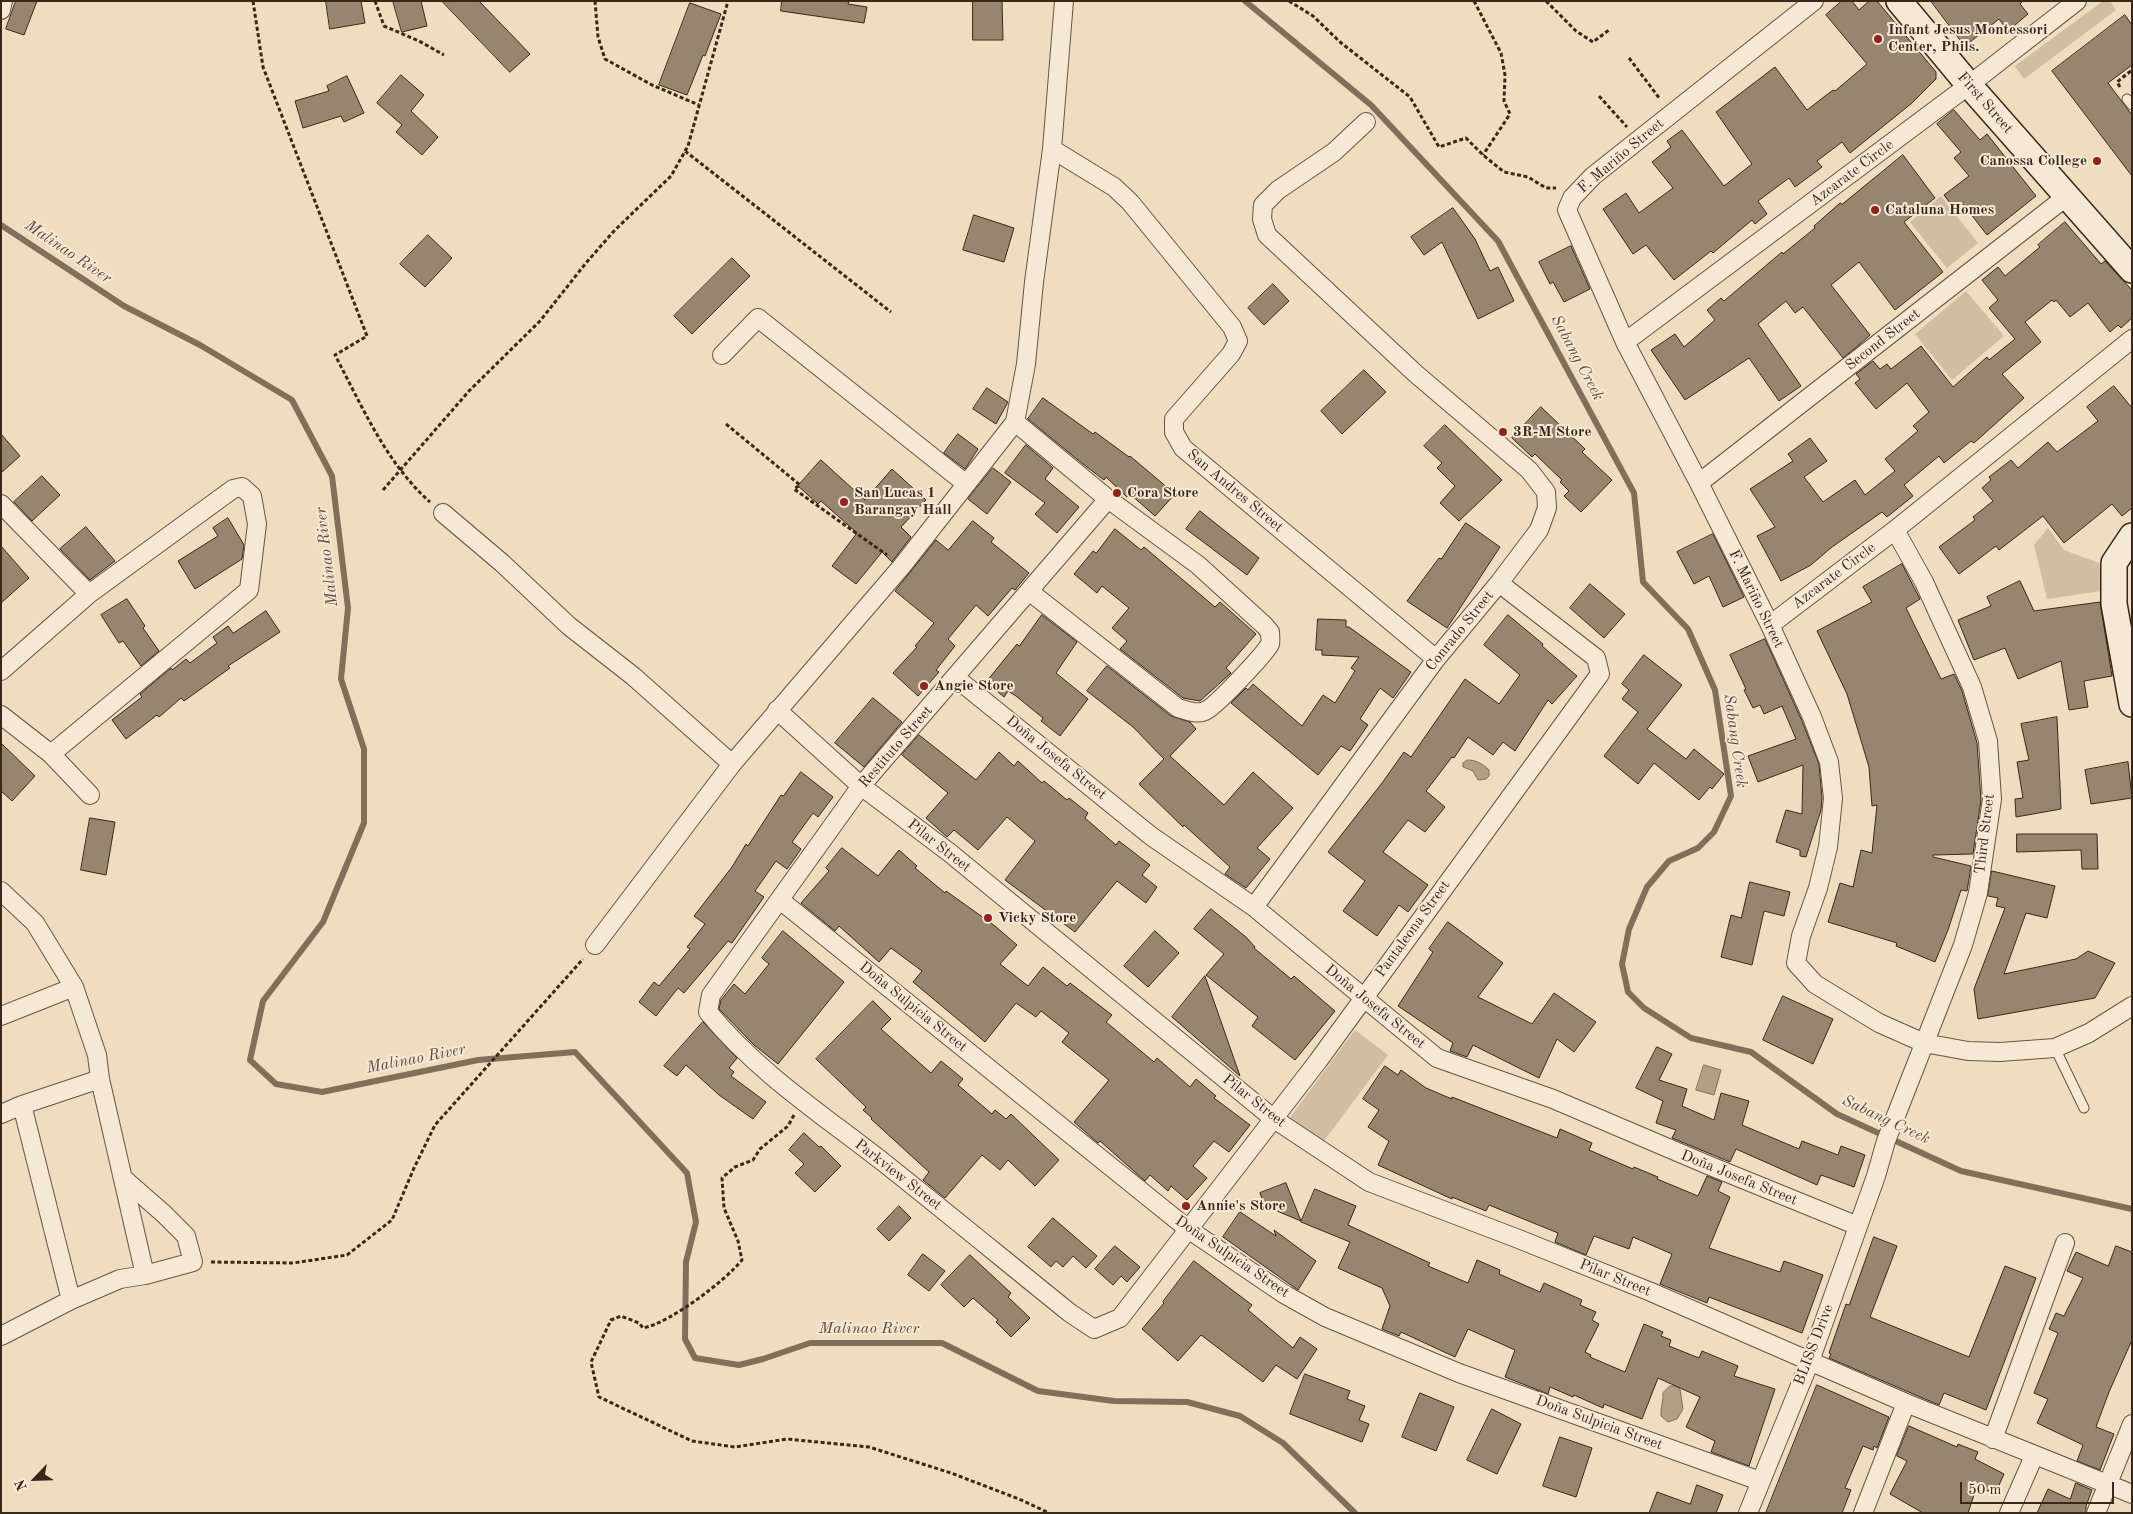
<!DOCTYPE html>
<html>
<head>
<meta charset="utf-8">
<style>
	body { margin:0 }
	#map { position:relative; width:2133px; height:1514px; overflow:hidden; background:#f0dcbe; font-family:"Old Standard TT",serif }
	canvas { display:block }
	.frame { position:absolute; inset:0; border:2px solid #37281a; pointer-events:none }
	.north { position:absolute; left:10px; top:1454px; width:50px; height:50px; -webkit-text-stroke:4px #f5e8d5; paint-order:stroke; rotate:246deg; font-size:14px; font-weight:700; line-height:20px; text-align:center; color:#37281a }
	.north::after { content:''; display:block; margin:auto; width:18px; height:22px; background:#37281a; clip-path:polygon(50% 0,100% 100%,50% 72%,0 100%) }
	.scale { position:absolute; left:1960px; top:1482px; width:154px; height:22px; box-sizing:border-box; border:2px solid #37281a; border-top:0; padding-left:6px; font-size:15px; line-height:18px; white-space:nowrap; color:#37281a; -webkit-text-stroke:4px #f5e8d5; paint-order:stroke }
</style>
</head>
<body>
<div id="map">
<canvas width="2133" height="1514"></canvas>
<div class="frame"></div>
<div class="north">N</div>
<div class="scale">50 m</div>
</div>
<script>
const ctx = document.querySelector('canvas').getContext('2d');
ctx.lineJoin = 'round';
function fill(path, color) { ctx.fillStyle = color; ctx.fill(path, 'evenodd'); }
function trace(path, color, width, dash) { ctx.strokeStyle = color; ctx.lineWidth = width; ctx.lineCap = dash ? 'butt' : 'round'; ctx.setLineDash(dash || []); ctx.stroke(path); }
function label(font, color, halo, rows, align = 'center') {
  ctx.font = font + ' "Old Standard TT",serif'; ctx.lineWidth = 4; ctx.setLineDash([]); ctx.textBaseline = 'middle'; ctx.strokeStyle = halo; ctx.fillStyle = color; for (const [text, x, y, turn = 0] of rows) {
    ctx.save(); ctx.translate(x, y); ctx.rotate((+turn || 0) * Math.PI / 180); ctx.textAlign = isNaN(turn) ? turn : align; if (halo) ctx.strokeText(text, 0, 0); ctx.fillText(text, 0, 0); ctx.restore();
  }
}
fill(new Path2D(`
	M2103,1h7l6,9 -92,69 -9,-13z
	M1941,196l37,47 -31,25 -37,-46z
	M1966,291l38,45 -52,44 -37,-46z
	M2048,528l16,22 35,13 3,28 -55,8 -13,-54z
	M1355,1030l33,25 -67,90 -33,-25z`), '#d1bda2');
const water = new Path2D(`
	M1468,760c8,0 15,4 21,10v6l-3,3 -8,1 -5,-9 -10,-4v-4z
	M1704,1065l17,5 -7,25 -18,-5z
	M1670,1386h5l5,3 3,20 -6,10 -9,3 -7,-6c-1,-9 3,-15 2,-23z`);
fill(water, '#b19f86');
trace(water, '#806f5b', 1);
trace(new Path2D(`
	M1245,1l126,104 127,136 136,252 9,89 45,47 27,61 16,106 -17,36 -16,16 -29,13 -22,26 -18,42 -7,35 6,28 16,16 47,30 60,14 86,62 124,57 171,38
	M1,225l123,81 76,39 92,55 40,76 16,132 -7,71 23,70v74l-41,99 -60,79 -13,59 26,24 46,8 156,-32 97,-8 112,121 9,49 -10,40 -1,77 10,19 44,7 24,-6 47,-16h132l96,48 76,10 73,1 53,14 43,27 72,70`), '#806f5b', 6);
const building = new Path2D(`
	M16,1h21l-13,34 -18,-6z
	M326,1h35l4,22 -35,6z
	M393,1h28l6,25 -25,6z
	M442,1h37l51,53 -20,18z
	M782,1h67l-1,3 19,3 -3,16 -83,-12z
	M973,1h29l1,39h-30z
	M1842,1h10l7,9 10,-9h8l59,71v7l-24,24 -62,50 -8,-11 -25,19 5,6 -27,20 -6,-9 -31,23 9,13 -12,10 -3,-4 -39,33 -2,-2 -37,29 -28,-35 -13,9 -30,-45 23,-16 13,20 34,-25 -21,-26 19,-15 -4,-6 15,-11 42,56 28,-22 -36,-52 59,-45 32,43 26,-20 2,1 32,-27 -41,-49z
	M1931,1h92l-3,3 8,10 -20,17 -9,-12 -34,27z
	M690,3l31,11 -16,42 -2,-1 -16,40 -28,-10z
	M2125,15l7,10v40l-24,18 24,32v61l-80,-105z
	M401,75l23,20 -13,16 27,26 -16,18 -26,-23 6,-7 -25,-22z
	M347,76l17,37 -20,9 -3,-6 -38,12 -8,-27 34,-10 -2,-5z
	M1954,110l26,30 7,-6 49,62 -49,39 -24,-31 -8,6 -11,-15 25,-19 -15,-18 7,-6 -24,-28z
	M1903,155l32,43 -31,24 39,50 -48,38 -36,-48 -28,23 39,50 -10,9 -17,14 -40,-51 -8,6 -9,-12 -28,23 43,62 -22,15 -30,-43 -64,42 -34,-50 24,-16 9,13 31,-27 -8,-10 14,-12 3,3 58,-49 1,2 32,-26 -1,-2 26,-23 2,1z
	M1453,208l22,31 15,32 8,-4 16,34 -36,18 -36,-77 -18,13 -13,-18z
	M974,215l40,13 -10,34 -41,-12z
	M2065,222l36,42 4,-3 27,29v28l-11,10 -3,-3 -8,7 -22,-29 -18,14 -14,-17 -2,2 -2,-2 -27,22 16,20 -39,32 22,24 -50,45 -3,-2 -27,22 -5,-7 -35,29 9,11 -26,21 -5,-5 -50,35 -21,18 -30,16 -24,-45 18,-9 -25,-38 43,-28 -5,-7 22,-16 17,23 -23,16 19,25 32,-22 10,15 30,-24 -10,-12 33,-28 -5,-5 16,-14 -22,-29 -31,26 -21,-26 5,-4 -4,-5 17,-13 7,8 7,-5 4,5 30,-23 32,41 34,-30 2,3 26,-21 -26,-31 9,-8 -16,-20 16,-13 7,9 35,-29 -2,-2z
	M428,235l24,23 -27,29 -25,-23z
	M1571,246l19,43 -26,13 -11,-20 -3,2 -11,-22z
	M732,258l18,18 -58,58 -18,-18z
	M1273,284l16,17 -25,24 -16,-17z
	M1364,370l22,22 -44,42 -21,-23z
	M2114,386l18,22v100l-10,8 -10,-12 -48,39 -21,-27 -44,34 -3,-4 -37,28 -20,-27 36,-27 -2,-3 20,-16 -11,-13 9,-8 -2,-3 22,-17 7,8 30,-26 9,10 41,-31 -11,-14z
	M987,388l21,14 -12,22 -23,-15z
	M1043,398l50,36 2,-2 34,25 1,-1 45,38 -20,22 -25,-22 -3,3 -21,-20 -2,3 -21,-16 -55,-45z
	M1541,407l44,42 -3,3 30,28 -31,32 -17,-16 5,-5 -9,-9 2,-2 -27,-26 -3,3 -20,-19z
	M1445,425l57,55 -43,41 -19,-18 15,-17 -18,-18 5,-5 -18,-17z
	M1,434l19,22 -19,17z
	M958,434l20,15 -13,20 -21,-16z
	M1026,445l27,23 -8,11 34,28 -22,26 -22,-19 10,-11 -40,-30z
	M821,460l44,40 27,-31 34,31 -25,27 10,10 -17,22 -2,3 -10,-10 -26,32 -24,-18 25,-33 -36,-32 -3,3 -20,-18z
	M993,468l18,14 -24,32 -19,-15z
	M42,476l18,19 -28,26 -18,-19z
	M1200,511l59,47 -12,17 -61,-46z
	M228,518l16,27 -2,14 -47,30 -17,-28 40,-25 -5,-8z
	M973,521l21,17 -3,4 38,31 -14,17 -3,-2 -24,28 -12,-11 -28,34 7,7 -19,24 3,2 -21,24 -25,-23 24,-26 -2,-1 19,-23 -39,-32 41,-51 12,10z
	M1466,523l34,24 -53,81 -40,-27 32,-43 2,1z
	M86,527l29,34 -25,19 -30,-31z
	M1115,529l26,21 3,-3 71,60 5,-5 36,32 -30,34 5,5 -31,28 -17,-3 -63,-49 7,-8 -15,-13 17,-20 -27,-22 -5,7 -23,-19 19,-23 3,2z
	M1713,534l31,63 -21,10 -14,-31 -15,8 -17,-32z
	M1,546l28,32 -28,25z
	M1902,564l18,35 -14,9 35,71 13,-5 8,17 15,52 4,57 -8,54 -40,1v2l38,9 -4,25 -6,-1 -13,40 -13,32 -39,-16 1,-3 -69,-21 12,-39 13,4 8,-37 11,3 5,-48 -5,1 -3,-39 -22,-73 -30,-63 55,-29 -9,-15z
	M2020,581l14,30 66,-9 12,74 -28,5 4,26 -19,3 -8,-49 -43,18 -13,-31 -31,12 -16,-40 33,-14 -4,-9z
	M1590,584l35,30 -21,24 -34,-30z
	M127,599l18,27 -2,2 16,23 -18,15 -18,-25 -4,2 -18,-28z
	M266,611l14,21 -52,34 2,2 -46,33 -3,-3 -22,19 -2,-2 -31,24 -14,-19 30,-23 -2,-3 31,-26 1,2 14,-11 4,4 27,-20 -4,-6 15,-11 5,7z
	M1042,615l35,27 -21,31 32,26 -28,37 -19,-15 2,-3 -27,-22 -8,-5 -4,6 -18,-15 31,-38 2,2z
	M1508,615l35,29 -1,2 35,30 -25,28 -4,-4 -33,51 -12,-9 -10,13 -25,-18 -14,21 -2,-1 -26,34 19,16 -20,25 -17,-12 -25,32 45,33 -20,27 -9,-7 -22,31 -34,-25 22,-30 -37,-29 54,-69 22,-31 7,5 54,-78 34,25 21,-29 -36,-30z
	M1318,619l28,1v7h3l62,45 -18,26 -13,-10 -20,31 8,6 -18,26 -9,-5 -23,29 -87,-72 15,-15 2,2 5,-6 49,42 21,-31 12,8 20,-32 -4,-3 8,-11 -37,-2v-5h-6z
	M1765,639l37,82 17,43 3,34 -1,12 -15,47 -6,-1v-6l-24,-8 10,-32 16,4 1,-49 -45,17 -10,-26 48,-17 -14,-33 -18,8 -4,-9 -7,3 -9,-18 2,-1 -16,-34z
	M1644,655l38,30 -35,44 39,30 8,-10 30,25 -12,15 -2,-2 -11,13 -45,-37 -16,21 -34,-28 34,-44 -16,-13 7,-9 -7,-6z
	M1107,666l64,50 19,6 6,7 -26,27 54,49 29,-33 40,36 -36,40 13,11 -24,29 -21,-14 5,-7 -46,-42 -1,2 -44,-43 25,-25 -31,-32 -46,-36z
	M873,698l29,24 -38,45 -29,-24z
	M2057,717l4,92 -45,8 -1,-18 8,-1 -6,-36 12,-2 -8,-36z
	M919,735l57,45 23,-28 15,14 4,-5 24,22 2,-2 23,19 2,-2 19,15 -3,5 31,27 3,-4 31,24 -8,10 15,12 -11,16 -29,-22 -42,51 -70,-52 30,-39 -28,-24 -29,33 -24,-20 -7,7 -21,-19 22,-25 -46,-38z
	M1,743l34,33 -23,25 -11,-10z
	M2128,762l4,36 -41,6 -6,-34z
	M801,772l32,25 -15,20 -5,-4 -21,29 9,7 -14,20 -11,-8 -21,30 9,6 -32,46 -4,-2 -44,52 -6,-5 -22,28 -17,-14 15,-20 5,4 31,-37 -3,-2 18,-23 -11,-8 38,-49 14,-23 2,2 33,-51 2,1z
	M90,818l25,4 -9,53 -25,-5z
	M2017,834h80l1,35h-16l-1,-19 -64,2z
	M842,848l36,28 21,-26 18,16 -2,2 30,25 1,-2 49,35 22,19 -17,19 28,22 15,-19 24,19 3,-3 42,32 -6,7 48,40 3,-4 33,29 6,-8 20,17 -2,2 36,27 -21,27 -15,-11 -21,25 14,12 -20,22 -16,-14 -3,5 -18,-16 -5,6 -45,-40 -2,2 -24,-21 35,-42 -47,-38 7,-9 -28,-22 -5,6 -20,-14 -31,39 -72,-60 9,-11 -31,-23 -12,14 -40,-36 -4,5 -34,-28 28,-32 -3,-3z
	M1992,871l63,15 -8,32 -21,-5 -22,61 72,-15 12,-8 27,12 -20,35 -117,21 -4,-30 31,-81 -9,-2 2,-8 -10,-2z
	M1750,882l40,10 -6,24 -20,-5 -12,54 -31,-8 10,-42 10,3z
	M1211,909l35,28 9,10 -1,1 37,31 3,-3 41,35 -40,49 -43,-34 6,-9 -52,-42 18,-21 -30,-25z
	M1448,922l55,41 -25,34 54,27 22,-31 42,29 -22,30 -17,-13 -18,39 -66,-33 -6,12 -17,-6 3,-8 -55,-37 35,-54 -4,-3z
	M783,931l61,51 -66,82 -24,-19 -35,-36 2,-9 13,-16 11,10 24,-30 -7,-6z
	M1155,931l24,22 -31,34 -24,-21z
	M1205,976l6,17 29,83 -68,-59z
	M1783,996l50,23 -20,45 -50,-24z
	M873,1001l18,18 -10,10 50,44 10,-12 22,18 -5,6 34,29 3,-4 11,9 5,-5 48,46 -24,26 -27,-26 -8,10 -18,-15 -37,43 -22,-18 6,-8 -58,-53 1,-1 -9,-8 3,-3 -50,-48z
	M703,1022l34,36 -8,10 5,4 -3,4 35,26 -13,17 -34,-24 -33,-30 -9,11 -13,-10z
	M1657,1047l15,7 -13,26 28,9 -5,17 32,14 7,-27 28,8 -7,24 57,24 3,-8 36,14 3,-9 24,9 -11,32 -33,-12 -4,10 -81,-36 -6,13 -58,-24 4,-8 -20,-7 7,-22 -27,-13z
	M1385,1066l13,9 3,-5 25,18 26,11v-2l105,41 3,-9 32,14 -3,7 44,19 1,-2 24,10 -1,2 41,17 9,-20 15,6 -4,9 12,6 -21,51 71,24 4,-11 39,14 -21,58 -93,-36 -2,6 -47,-19 12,-30 -39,-17 -4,12 -35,-13 -8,19 -31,-13 3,-9 -69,-28 -3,6 -34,-14v2l-74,-34 11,-24 -21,-14 11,-17 -16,-11z
	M804,1133l15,14 2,-1 20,20 -26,26 -20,-19 9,-9 -15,-14z
	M1286,1183l15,38 -36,-15 -5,-13z
	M1315,1189l41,17 -8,19 82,38 -2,3 40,17 9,-23 23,10 -1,4 41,18 4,-9 38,17 -2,5 16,7 -4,8 7,4 -14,28 6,3 -1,2 35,15 19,-48 19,8 -2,4 10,4 -2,6 30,12 3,-7 36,15 -4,10 41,13 -26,77 -38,-14 4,-11 -29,-14 14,-30 -42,-19 -16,41 -38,-15 -1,4 -29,-13 -1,2 -23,-10 -2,7 -43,-17 10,-27 -47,-21 -13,28 -54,-25 -2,4 -17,-7 8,-23 -8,-18 -44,-20 12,-26 -49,-20z
	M899,1206l12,12 -22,23 -12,-12z
	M1240,1212l36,24 -2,-6 42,31 -18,29 -75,-53z
	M1053,1218l44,38 -11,12 -13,-12 -10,11 -7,-6 -5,6 -23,-20z
	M1874,1237l23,9 -27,71 99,40 36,-91 31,12 -50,132 -42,-17 -5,12 -110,-47 2,-4 -2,-1 17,-49 3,1z
	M1115,1246l25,21 -13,15 -6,-6 -8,9 -18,-16z
	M2116,1246l16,6v88l-23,52 -13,35 18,7 -14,36 -23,-9 6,-16 -46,-22 11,-24 -14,-6 24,-60 -9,-4 7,-16 8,3 19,-38 -16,-7 9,-19 32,14z
	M923,1254l22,17 -16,20 -21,-16z
	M970,1255l41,38 -3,4 22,21 -19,19 -15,-15 2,-2 -25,-22 -9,9 -23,-22z
	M1194,1261l58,44 -4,5 45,38 7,-11 17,12 -20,30 -21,-14 -13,17 -62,-47 -23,26 -36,-32 22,-26 -1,-1z
	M1305,1374l45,17 -3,8 18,7 -6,14 10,4 -7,18 -72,-28z
	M1817,1385l72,32 -12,31 -3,-2 -1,4 -10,-4 -18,42 6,2 -9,23h-76z
	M1420,1393l34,14 -18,44 -34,-14z
	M1492,1409l29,15 -24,50 -30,-14z
	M1909,1426l48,21 1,-3 20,8 -3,7 29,15 -9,20 -18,-8 -9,27h-45l-33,-19 17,-33 -10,-5z
	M1560,1437l32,11 -16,49 -33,-11z
	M2076,1483l16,7 -6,16v7h-49l11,-24 22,10z
	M1697,1485l26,10 -7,18h-67l8,-21 33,12z`);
fill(building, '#97866f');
trace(building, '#37281a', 1);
const lane = new Path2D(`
	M2127,99l5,6
	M2055,1048l29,60`);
const street = new Path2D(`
	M1814,1l-221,175 -21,22 -5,12 58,132 74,141 71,142 42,92 17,45 4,36 -5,49 -10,41 -17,48 -5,27 19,21 64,39 45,20 44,8 32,1 55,-4 34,-15 43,-27
	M1,10l2,-9
	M1052,149l62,38 16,15 102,125 6,14 -7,13 -57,65v13l9,16 253,211
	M1625,342l344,-257 108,-84
	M722,355l36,-37 207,165
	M1015,422l93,77 90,66 66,60 6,7c0,4 1,9 0,12 -6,11 -55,63 -65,67 -9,4 -19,-1 -27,-3l-148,-116
	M1699,483l367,-286
	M1108,499l-247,287 -150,209 -3,17c49,60 115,103 175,150 63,50 125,101 187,151l24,16 26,-11 198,-257 282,-387 -4,-16 -97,-75
	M1,504l88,90
	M443,513l59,50 67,63 64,50 99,88
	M1770,625l125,-95 237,-191
	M1,671l88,-77 144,-105 9,-2 10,9 5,28 -8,66 -198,164
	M956,678l195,158 103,71 183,151 116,41 155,66 150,61
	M777,710l84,76 89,67 324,266 95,63 147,56 135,54 255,111 226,91
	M1,715l50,39 39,41
	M1,891l34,32 39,64 23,68 3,24 45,196
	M780,900l408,329 96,65 41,23 134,56 301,108
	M1254,907l182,-248 63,-76 40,-53 8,-22 -1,-16 -17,-22 -113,-96 -149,-139 -5,-16 1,-14 15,-15 56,-38 32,-30
	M595,945l137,-181 170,-198 113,-144 11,-58 8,-82 18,-133 12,-148
	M1,1016l73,-29
	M22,1105l49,195
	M1,1114l21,-9 78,-26
	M1,1336l70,-36 49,-21 25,-4 48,-13 -7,-26 -22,-22 -40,-35
	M1993,1439l72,-196
	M1748,1513l62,-152 66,-185 10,-35 77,-196 15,-52 14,-94 -4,-58 -16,-54 -48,-105 -29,-52
	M1863,1513l43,-110
	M2009,1513l25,-57
	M2096,1513l36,-89`);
const secondary = new Path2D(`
	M1899,1l70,84 163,185
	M2132,536l-18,27v41l18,100`);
trace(lane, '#655543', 11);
trace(street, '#655543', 20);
trace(secondary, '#37281a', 28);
trace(new Path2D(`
	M253,1l10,66 104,269 -32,19c27,51 51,108 95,147
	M375,1l9,25 35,15 25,14
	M595,1l3,36 7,22 47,26 47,20
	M1289,1l24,15 27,26 70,55 29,50 27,-9 17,17 21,17 24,5 18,11h10
	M1474,1l27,52 4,22 -1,26 6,13 -27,41
	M1546,1l30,30 17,11 16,-12
	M1629,58l31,41
	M2120,87l-3,-5 15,-12
	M1599,96l28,31
	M685,151l206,161
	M726,424l74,61 -6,4 93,66
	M383,490l86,-99 71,-70 46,-58 28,-32 57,-55 17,-30 40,-145
	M794,1115l-6,11 -28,23 -7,11 -18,7 -13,11 2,30 14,33 4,19c-17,21 -72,63 -99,68l-4,-5 -18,-7 -10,4 -20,42 8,35 93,44 43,6 52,-8 82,8 82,26 68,26 30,14
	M211,1262l82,1 54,-8 45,-35 22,-52 21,-43 148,-166`), '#37281a', 3, [4, 2.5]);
trace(lane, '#f5e8d5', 9);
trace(street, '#f5e8d5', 18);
trace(secondary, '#f5e8d5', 25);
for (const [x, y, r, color] of [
	[1878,39,5,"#8f2418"],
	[2097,161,5,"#8f2418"],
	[1875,210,5,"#8f2418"],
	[1503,432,5,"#8f2418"],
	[1117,493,5,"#8f2418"],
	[844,502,5,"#8f2418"],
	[924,686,5,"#8f2418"],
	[988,918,5,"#8f2418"],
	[1186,1206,5,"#8f2418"]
]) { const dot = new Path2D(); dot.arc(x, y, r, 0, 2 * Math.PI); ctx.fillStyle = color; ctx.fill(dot); trace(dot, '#f5e8d5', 2); }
label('bold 15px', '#37281a', '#f5e8d5', [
	["Infant Jesus Montessori",1888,30],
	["Center, Phils.",1888,47],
	["Canossa College",2087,161,"right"],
	["Cataluna Homes",1885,210],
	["3R-M Store",1513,432],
	["San Lucas 1",854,493],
	["Barangay Hall",854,510],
	["Cora Store",1127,493],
	["Angie Store",934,686],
	["Vicky Store",998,918],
	["Annie's Store",1196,1206]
], 'left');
label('15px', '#37281a', '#f5e8d5', [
	["First Street",1985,103,49],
	["F. Mariño Street",1621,156,-40],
	["Azcarate Circle",1852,173,-37],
	["Second Street",1883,340,-38],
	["San Andres Street",1235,491,40],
	["Azcarate Circle",1834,576,-37],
	["F. Mariño Street",1756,599,64],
	["Conrado Street",1460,631,-51],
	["Restituto Street",896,747,-49],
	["Doña Josefa Street",1056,758,39],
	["Third Street",1985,834,-83],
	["Pilar Street",939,846,38],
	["Pantaleona Street",1413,929,-54],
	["Doña Sulpicia Street",913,1007,39],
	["Doña Josefa Street",1375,1007,39],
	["Pilar Street",1254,1101,38],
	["Parkview Street",898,1175,38],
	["Doña Josefa Street",1739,1178,22],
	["Doña Sulpicia Street",1232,1257,34],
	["Pilar Street",1615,1278,22],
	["BLISS Drive",1814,1345,-69],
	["Doña Sulpicia Street",1599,1423,20]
]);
label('italic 16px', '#5c4c3a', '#f5e8d5', [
	["Malinao River",68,252,34],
	["Sabang Creek",1577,358,62],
	["Malinao River",327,557,-97],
	["Sabang Creek",1735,741,82],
	["Malinao River",416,1059,-11],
	["Sabang Creek",1886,1120,25],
	["Malinao River",869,1329]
]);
</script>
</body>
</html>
